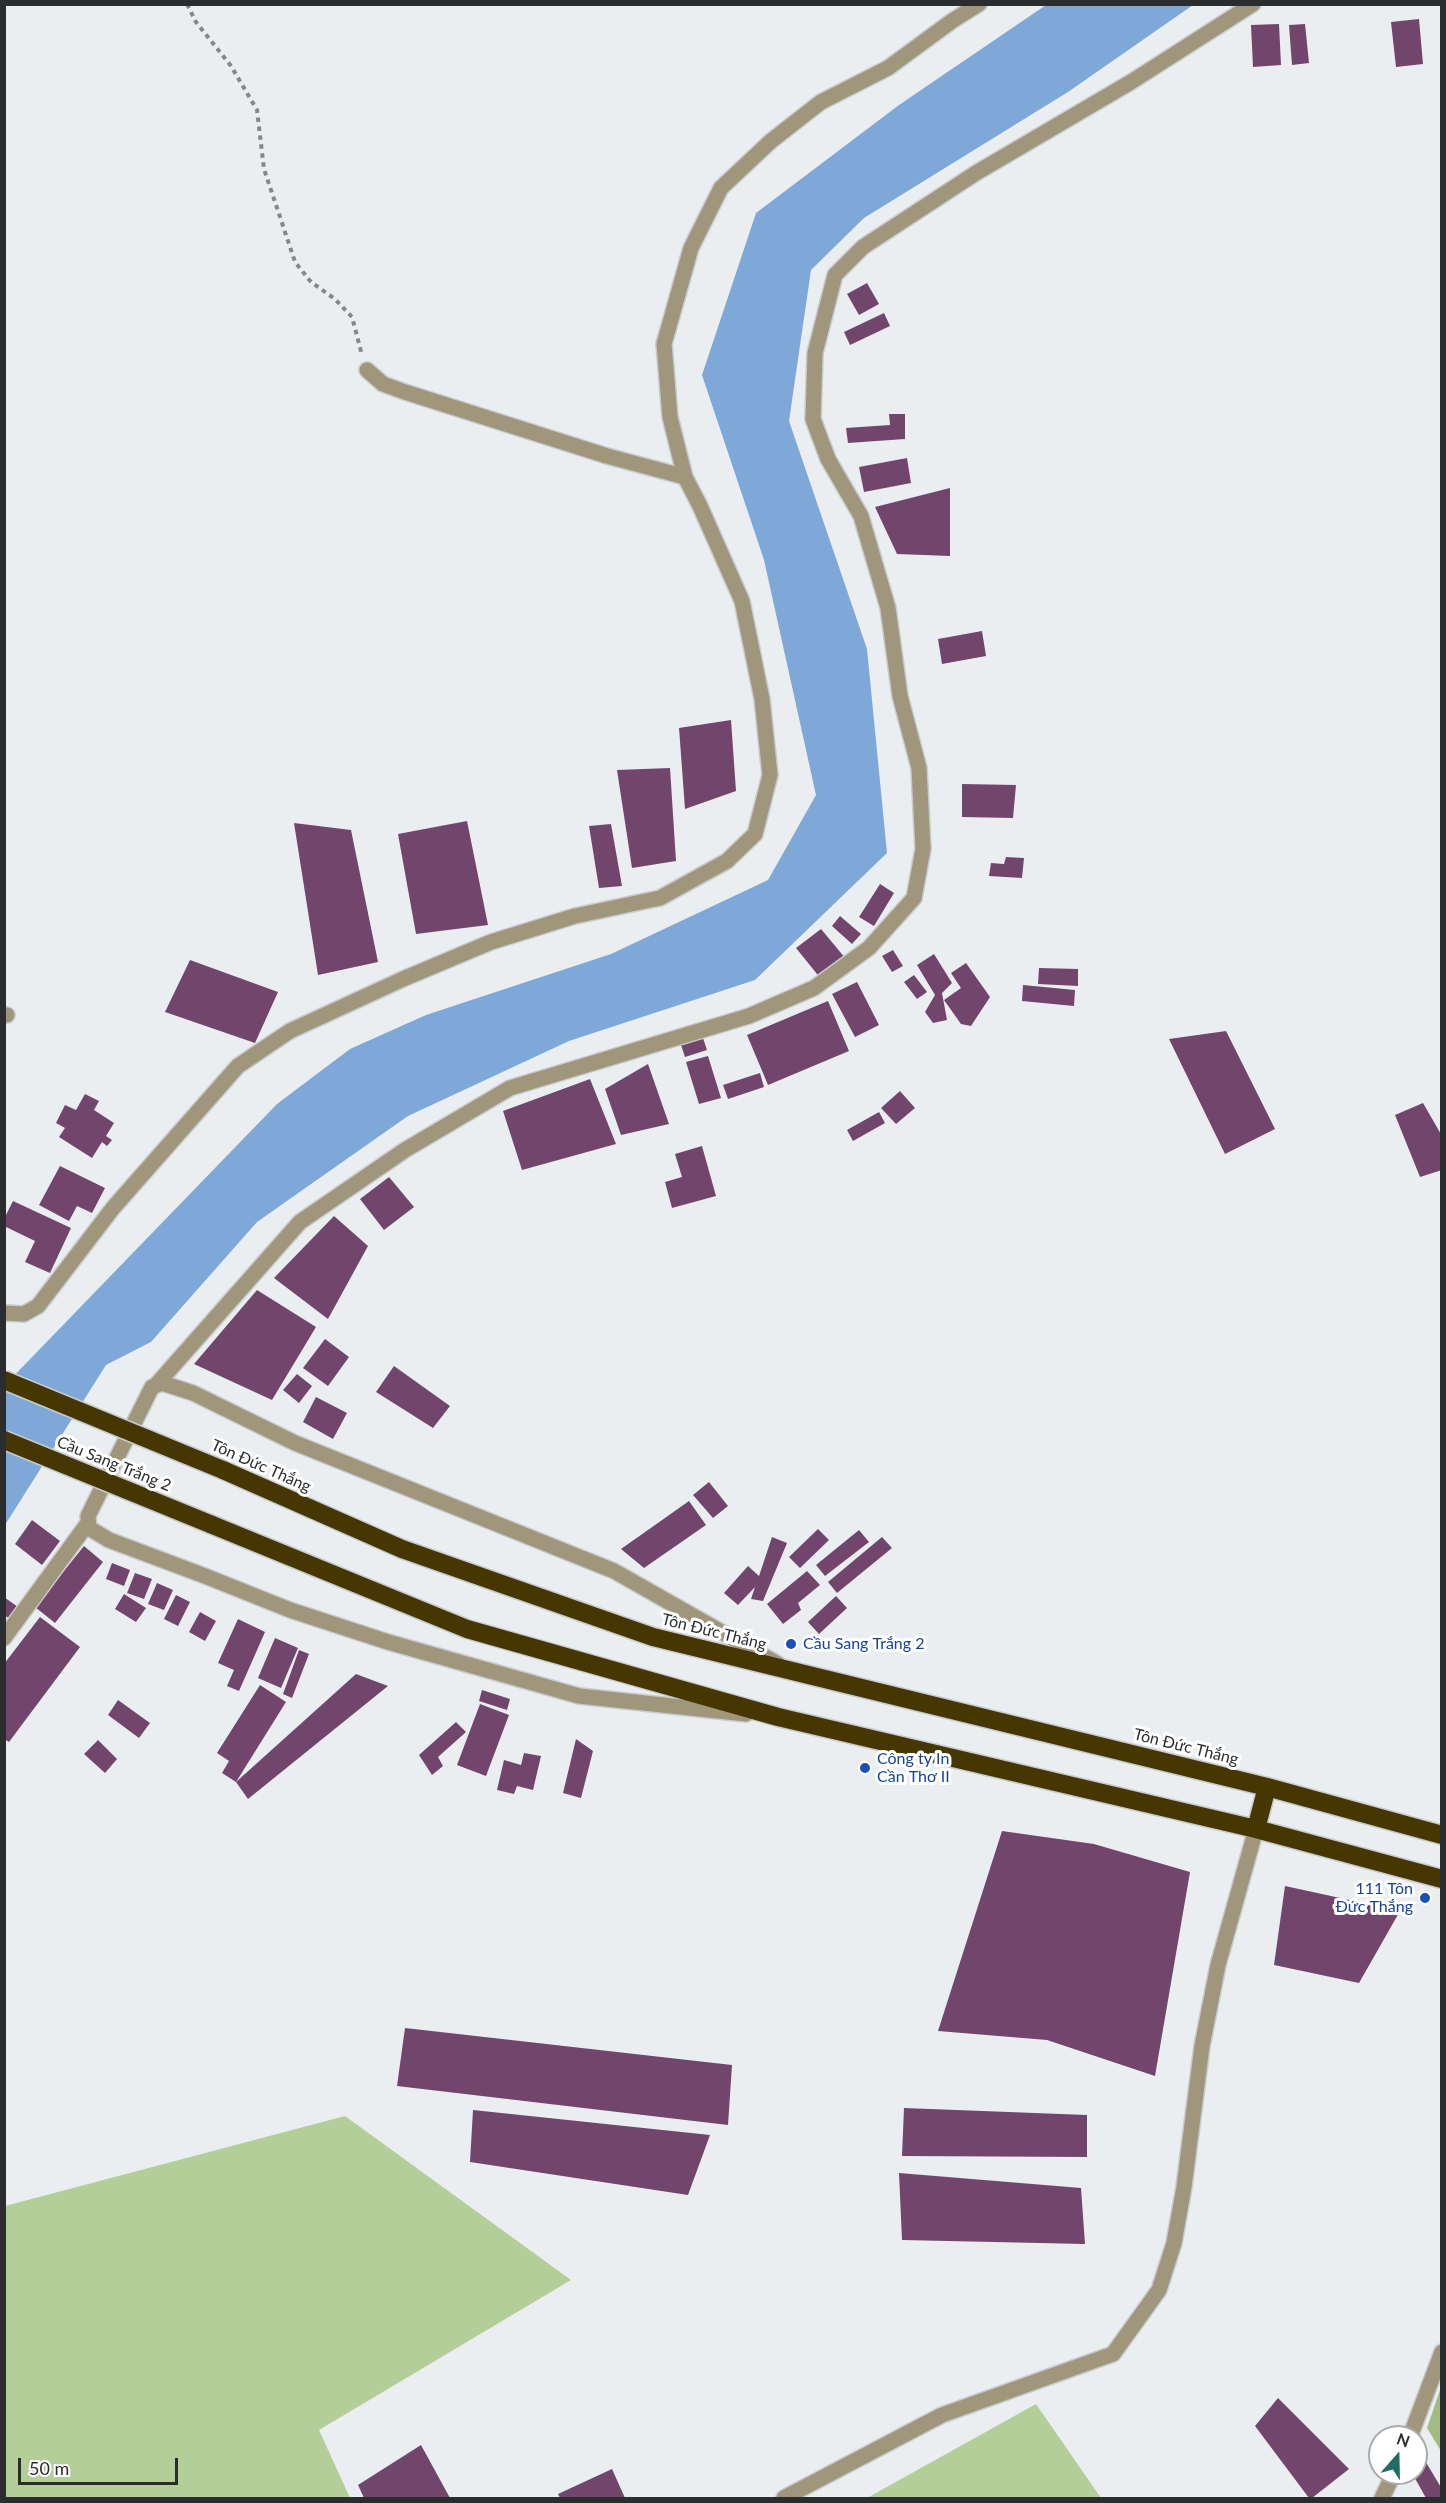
<!DOCTYPE html>
<html>
<head>
<meta charset="utf-8">
<style>
	body { margin:0 }
	#map { position:relative; width:1446px; height:2503px; overflow:hidden; background:#ebeef1; font-family:Lato,sans-serif }
	canvas { display:block }
	.frame { position:absolute; inset:0; border:6px solid #2b2c2d; pointer-events:none }
	.north { position:absolute; left:1368px; top:2425px; width:60px; height:60px; box-sizing:border-box; background:#fff; border:2px solid #aaabab; border-radius:50%; rotate:20deg; font-size:16px; font-weight:700; line-height:24px; text-align:center; color:#2b2c2d }
	.north::after { content:''; display:block; margin:auto; width:21px; height:27px; background:#226c67; clip-path:polygon(50% 0,100% 100%,50% 72%,0 100%) }
	.scale { position:absolute; left:18px; top:2458px; width:160px; height:27px; box-sizing:border-box; border:3px solid #2b2c2d; border-top:0; padding-left:8px; font-size:18px; line-height:21px; white-space:nowrap; color:#2b2c2d; -webkit-text-stroke:4px #fff; paint-order:stroke }
</style>
</head>
<body>
<div id="map">
<canvas width="1446" height="2503"></canvas>
<div class="frame"></div>
<div class="north">N</div>
<div class="scale">50 m</div>
</div>
<script>
const ctx = document.querySelector('canvas').getContext('2d');
ctx.lineJoin = 'round';
function fill(path, color) { ctx.fillStyle = color; ctx.fill(path, 'evenodd'); }
function trace(path, color, width, dash) { ctx.strokeStyle = color; ctx.lineWidth = width; ctx.lineCap = dash ? 'butt' : 'round'; ctx.setLineDash(dash || []); ctx.stroke(path); }
function label(font, color, halo, rows, align = 'center') {
  ctx.font = font + ' Lato,sans-serif'; ctx.lineWidth = 6; ctx.setLineDash([]); ctx.textBaseline = 'middle'; ctx.strokeStyle = halo; ctx.fillStyle = color; for (const [text, x, y, turn = 0] of rows) {
    ctx.save(); ctx.translate(x, y); ctx.rotate((+turn || 0) * Math.PI / 180); ctx.textAlign = isNaN(turn) ? turn : align; if (halo) ctx.strokeText(text, 0, 0); ctx.fillText(text, 0, 0); ctx.restore();
  }
}
fill(new Path2D(`
	M345,2116l226,164 -252,150 31,68h-345v-292z
	M1036,2404l65,94h-234z`), '#b4ce99');
fill(new Path2D(`
	M1441,2387v64l-14,-23z`), '#a0bc82');
fill(new Path2D(`
	M1046,5h147l-125,87 -204,126 -53,52 -22,151 78,228 20,204 -132,127 -186,61 -161,75 -151,106 -106,120 -45,23 -101,160v-140l272,-281 73,-55 76,-34 185,-61 157,-74 48,-85 -52,-235 -62,-185 54,-162 143,-108z`), '#7ea8d8');
fill(new Path2D(`
	M1419,19l4,45 -27,3 -5,-45z
	M1279,24l2,41 -28,2 -2,-42z
	M1305,24l4,39 -17,2 -3,-40z
	M867,283l12,21 -20,11 -12,-21z
	M884,313l6,13 -40,19 -6,-13z
	M889,414h16v25l-57,4 -2,-15 44,-3z
	M907,458l4,25 -47,9 -5,-25z
	M950,488v68l-53,-2 -22,-47z
	M982,631l4,25 -44,8 -4,-25z
	M731,720l5,71 -51,18 -6,-81z
	M670,768l6,93 -44,7 -15,-98z
	M962,784l54,1 -3,33 -51,-1z
	M467,821l21,104 -72,9 -18,-100z
	M294,823l57,7 27,132 -60,13z
	M611,824l11,62 -23,2 -10,-62z
	M1006,857l18,1 -2,20 -33,-2 2,-13 13,1z
	M880,884l14,9 -20,33 -15,-9z
	M840,916l21,18 -9,10 -20,-18z
	M821,929l25,30 -25,20 -25,-31z
	M893,950l10,16 -11,6 -10,-16z
	M934,954l18,29 -10,10 5,27 -14,3 -8,-11 10,-17 -18,-30z
	M190,960l88,32 -23,51 -90,-31z
	M966,963l24,34 -19,29 -10,-2 -17,-24 17,-12 -10,-15z
	M1039,968l39,1v17l-40,-2z
	M914,975l13,17 -10,7 -13,-17z
	M857,982l22,43 -24,12 -23,-43z
	M1023,985l52,5 -1,16 -52,-5z
	M828,1001l21,50 -81,34 -21,-50z
	M1226,1031l49,98 -50,25 -56,-115z
	M701,1032l6,18 -22,7 -6,-18z
	M708,1056l13,42 -22,6 -13,-42z
	M648,1064l21,60 -48,11 -16,-46z
	M760,1073l4,14 -36,12 -5,-14z
	M590,1079l26,65 -94,26 -19,-59z
	M900,1091l15,17 -19,16 -15,-16z
	M85,1094l14,7 -5,9 20,13 -8,13 6,4 -5,6 -5,-4 -10,16 -33,-21 6,-9 -9,-5 9,-18 11,5z
	M1423,1103l19,33v34l-22,7 -25,-62z
	M879,1112l6,11 -32,18 -6,-11z
	M702,1146l14,50 -44,12 -7,-26 17,-5 -7,-23z
	M60,1166l45,22 -13,25 -15,-7 -8,15 -30,-16z
	M389,1177l25,30 -30,23 -24,-31z
	M13,1201l58,27 -21,45 -25,-11 10,-21 -31,-15v-7z
	M334,1216l34,30 -40,73 -54,-41z
	M257,1290l59,37 -44,73 -78,-36z
	M325,1339l24,18 -21,29 -25,-18z
	M394,1366l56,40 -17,22 -57,-36z
	M297,1374l15,12 -13,17 -16,-13z
	M316,1397l31,16 -14,26 -30,-17z
	M709,1482l19,24 -15,12 -20,-23z
	M689,1501l17,24 -62,43 -23,-19z
	M32,1520l28,21 -18,24 -27,-21z
	M818,1529l11,11 -29,28 -11,-11z
	M859,1530l10,12 -44,34 -9,-11z
	M772,1537l15,6 -24,58 -12,-2 4,-12 -17,18 -14,-12 24,-27 11,10z
	M882,1537l10,11 -55,45 -9,-11z
	M84,1546l19,16 -48,61 -20,-16z
	M112,1563l18,7 -6,16 -18,-7z
	M807,1571l13,14 -22,18 3,7 -18,14 -16,-20z
	M135,1573l17,6 -8,20 -17,-6z
	M157,1583l16,7 -9,20 -16,-6z
	M124,1594l22,14 -10,14 -21,-13z
	M176,1595l14,7 -12,24 -14,-7z
	M836,1596l11,12 -28,26 -11,-12z
	M4,1597l14,10 -8,12 -6,-4z
	M200,1612l16,9 -11,20 -16,-9z
	M40,1617l40,30 -71,95 -5,-3v-75z
	M238,1619l27,13 -26,59 -12,-5 7,-16 -16,-7z
	M275,1638l23,10 -17,40 -23,-10z
	M299,1650l10,4 -17,44 -9,-4z
	M356,1674l32,12 -140,113 -12,-17z
	M260,1685l26,17 -50,80 -14,-9 7,-12 -12,-8z
	M482,1690l28,9 -3,11 -28,-9z
	M118,1700l32,23 -11,15 -31,-23z
	M480,1704l29,11 -23,61 -29,-11z
	M456,1722l10,10 -28,25 5,9 -11,9 -13,-20z
	M576,1739l17,12 -12,47 -18,-5z
	M98,1740l19,19 -12,14 -21,-19z
	M524,1753l17,3 -8,34 -16,-4 -3,8 -17,-4 7,-30 17,5z
	M1002,1831l92,13 96,28 -35,204 -108,-36 -109,-9z
	M1285,1886l115,25 -41,72 -85,-18z
	M405,2028l327,37 -4,60 -331,-39z
	M904,2108l183,7v42l-185,-1z
	M473,2110l237,25 -22,60 -218,-33z
	M899,2173l182,15 4,56 -183,-4z
	M1278,2398l71,71 -37,29h-3l-54,-72z
	M421,2445l29,53h-86l-6,-13z
	M1418,2449l24,40v9h-16l-14,-25h4z
	M612,2469l13,29h-65l-2,-4z`), '#72456d');
const minor = new Path2D(`
	M367,370l16,14 22,8 202,64 78,21
	M4,1015h3
	M4,1313l20,1 14,-8 75,-98 125,-142 52,-35 113,-52 88,-37 84,-26 85,-18 67,-37 28,-27 15,-59 -8,-76 -20,-98 -42,-95 -15,-29 -15,-60 -6,-73 27,-96 30,-60 50,-47 50,-39 67,-34 64,-47 27,-17
	M157,1384l143,-162 105,-72 105,-62 239,-72 65,-28 55,-40 45,-50 9,-49 -4,-81 -19,-72 -12,-88 -27,-92 -33,-57 -15,-40 2,-66 20,-78 28,-28 113,-74 155,-91 122,-78
	M4,1638l84,-115
	M746,1714l-167,-18 -191,-54 -98,-32 -85,-34 -96,-36 -20,-12 -1,-12 59,-119 5,-10 10,-4 31,10 102,50 319,128 164,93
	M1410,2437l32,-85
	M784,2498l158,-83 171,-61 46,-64 15,-47 10,-56 18,-141 16,-81 38,-136
	M1382,2498l12,-25`);
const highway = new Path2D(`
	M223,1470l179,79 251,88 614,150 175,48
	M210,1524l257,105 311,88 478,112 186,50
	M1256,1829l11,-42`);
trace(minor, '#c8cbce', 18);
trace(highway, '#c8cbce', 21);
trace(new Path2D(`
	M187,4l9,18 35,44 26,44 7,59 31,93 16,20 24,17 17,18 10,38`), '#858789', 4, [4.5, 4.5]);
trace(minor, '#9f967c', 15);
trace(highway, '#453602', 18);
const highwayBridge = new Path2D(`
	M4,1380l219,90
	M4,1440l206,84`);
trace(highwayBridge, '#c8cbce', 21, []);
trace(highwayBridge, '#453602', 18);
for (const [x, y, r, color] of [
	[791,1644,6,"#1a4fb4"],
	[865,1768,6,"#1a4fb4"],
	[1425,1898,6,"#1a4fb4"]
]) { const dot = new Path2D(); dot.arc(x, y, r, 0, 2 * Math.PI); ctx.fillStyle = color; ctx.fill(dot); trace(dot, '#fff', 2); }
label('16px', '#2b2c2d', '#fff', [
	["Cầu Sang Trắng 2",114,1464,22],
	["Tôn Đức Thắng",261,1466,24],
	["Tôn Đức Thắng",714,1632,14],
	["Tôn Đức Thắng",1186,1747,14]
]);
label('16px', '#164399', '#fff', [
	["Cầu Sang Trắng 2",803,1644],
	["Công ty In",877,1759],
	["Cần Thơ II",877,1777],
	["111 Tôn",1413,1889,"right"],
	["Đức Thắng",1413,1907,"right"]
], 'left');
</script>
</body>
</html>
